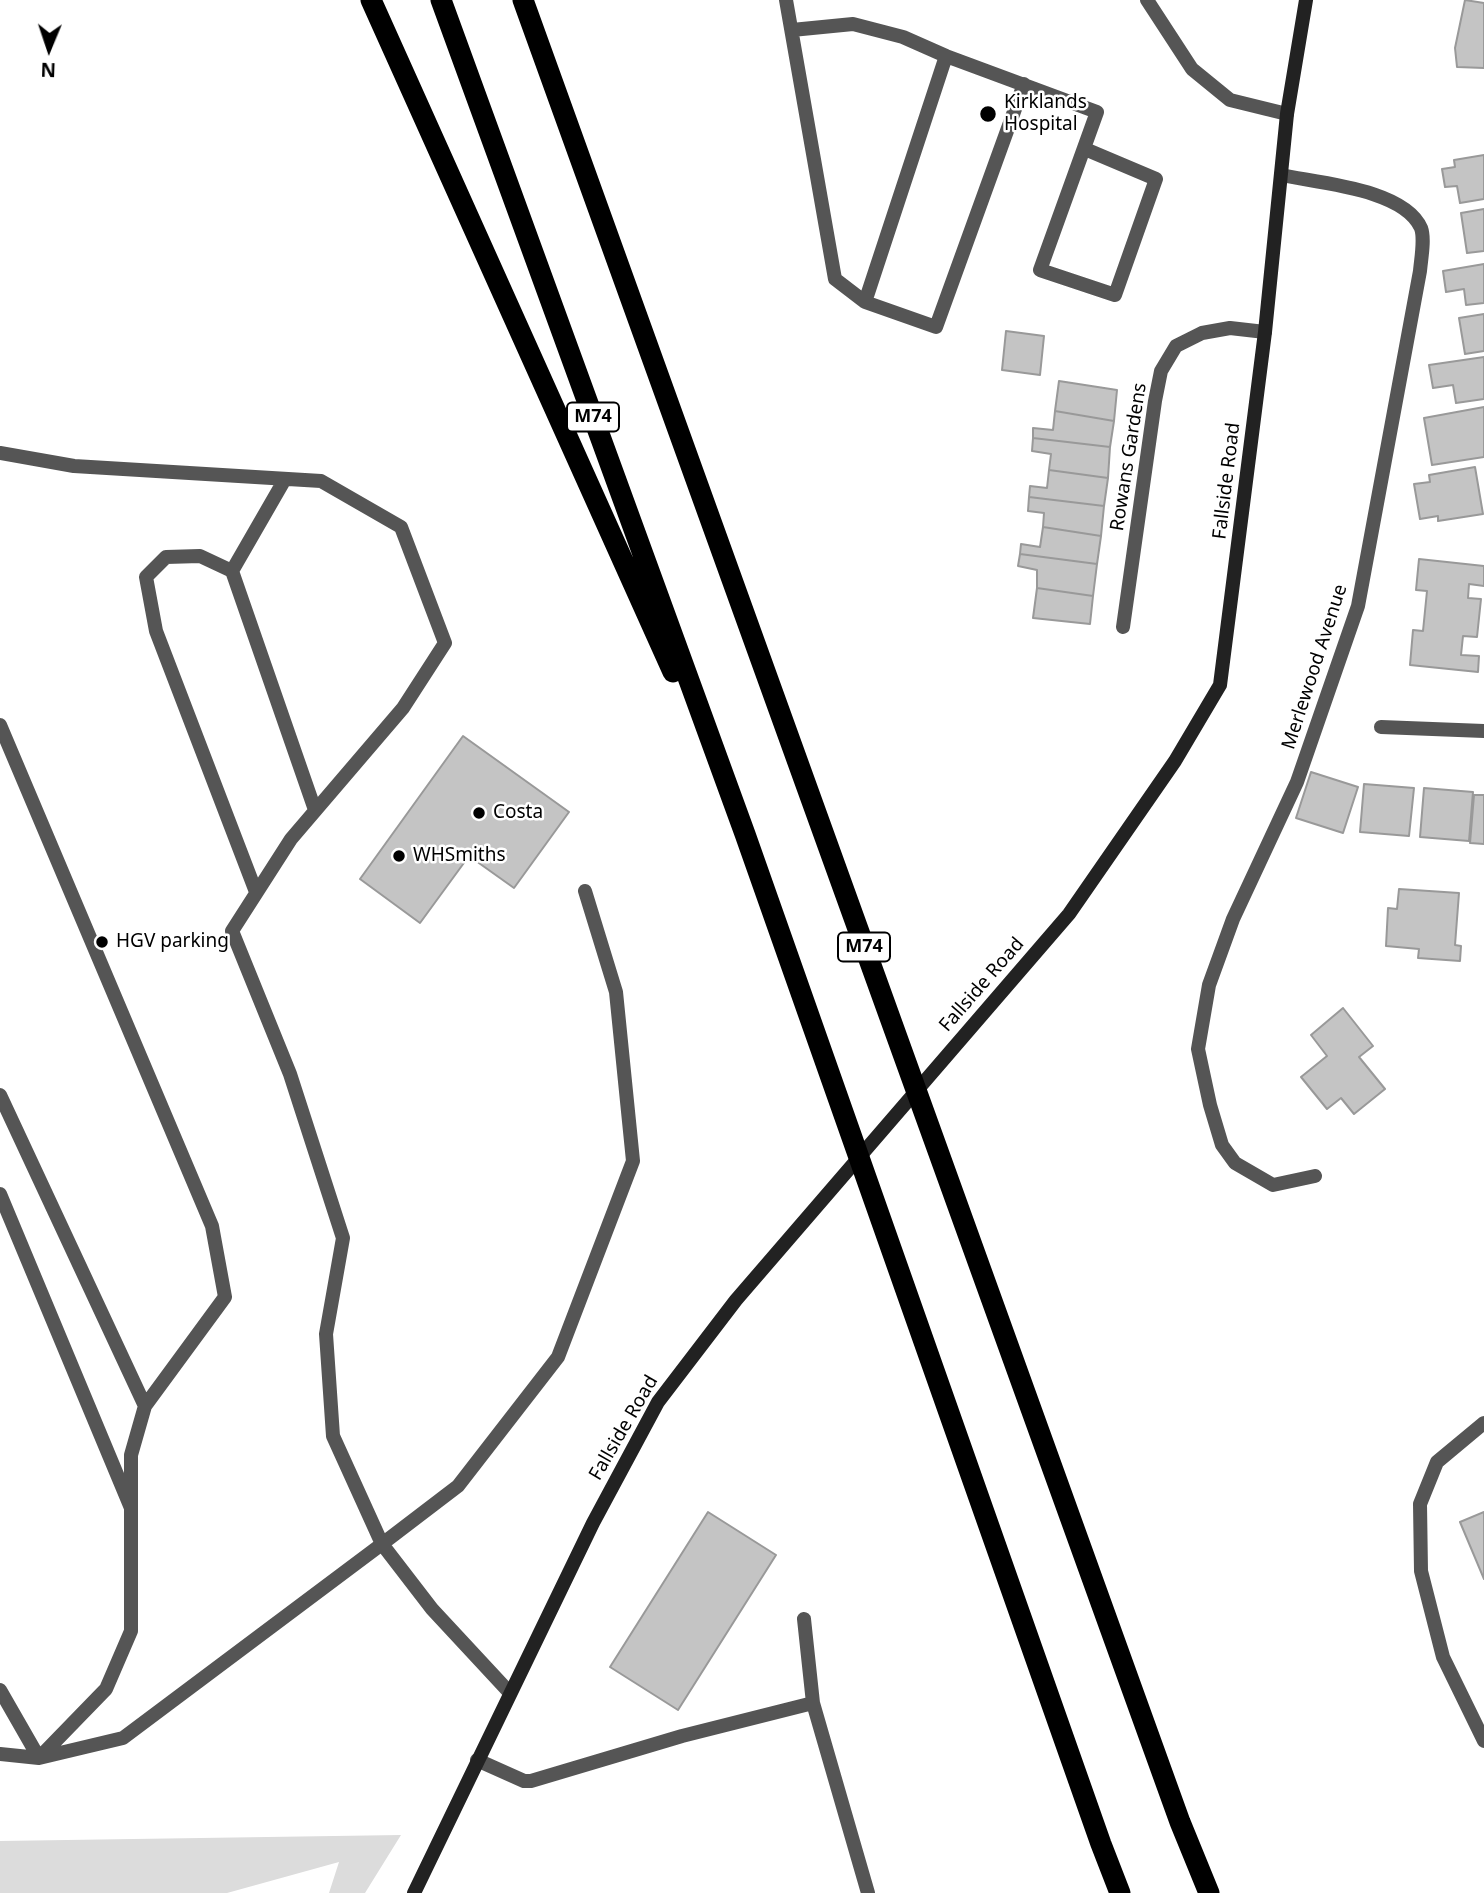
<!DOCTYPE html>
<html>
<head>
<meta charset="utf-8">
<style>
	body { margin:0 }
	#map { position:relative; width:1484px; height:1893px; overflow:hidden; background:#fff; font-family:"Noto Sans",sans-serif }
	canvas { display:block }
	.north { position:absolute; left:14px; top:14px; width:70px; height:70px; -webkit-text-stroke:5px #fff; paint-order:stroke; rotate:182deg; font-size:19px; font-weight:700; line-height:28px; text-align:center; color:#000 }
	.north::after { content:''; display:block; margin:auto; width:24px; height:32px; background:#000; clip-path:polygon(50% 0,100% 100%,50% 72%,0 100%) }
</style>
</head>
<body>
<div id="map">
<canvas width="1484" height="1893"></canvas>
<div class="north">N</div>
</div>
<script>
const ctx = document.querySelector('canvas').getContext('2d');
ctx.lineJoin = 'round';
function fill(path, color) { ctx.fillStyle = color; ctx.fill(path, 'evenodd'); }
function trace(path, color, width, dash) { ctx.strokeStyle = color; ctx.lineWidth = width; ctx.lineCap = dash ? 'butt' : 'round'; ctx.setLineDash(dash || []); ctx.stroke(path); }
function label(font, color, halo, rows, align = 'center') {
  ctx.font = font + ' "Noto Sans",sans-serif'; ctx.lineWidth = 5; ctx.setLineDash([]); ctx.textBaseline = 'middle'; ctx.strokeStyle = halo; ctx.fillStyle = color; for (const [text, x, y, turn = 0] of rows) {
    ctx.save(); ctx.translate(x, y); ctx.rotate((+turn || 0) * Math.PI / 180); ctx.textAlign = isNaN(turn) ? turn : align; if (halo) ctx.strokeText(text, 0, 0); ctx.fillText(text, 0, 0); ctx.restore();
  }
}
fill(new Path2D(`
	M401,1835l-36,58h-36l10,-31 -112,31h-227v-52z`), '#dcdcdc');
const building = new Path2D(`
	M1465,0l19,3v65l-27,-1 -2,-19z
	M1484,155v44l-24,4 -3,-17 -12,1 -3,-18 13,-2 -1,-7z
	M1484,209v42l-17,2 -6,-40z
	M1484,264v39l-18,2 -2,-16 -18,3 -3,-21z
	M1484,314v37l-19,3 -6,-36z
	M1006,331l38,5 -4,39 -38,-5z
	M1484,357v42l-28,4 -3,-18 -20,3 -4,-23z
	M1059,381l58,9 -3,31 -59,-10z
	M1484,407v50l-52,8 -8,-47z
	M1055,411l59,10 -4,26 -77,-9v-10l20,2z
	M1033,438l77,9 -2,31 -59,-8 2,-16 -19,-3z
	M1475,467l8,47 -45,7v-5l-18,3 -6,-35 16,-2 -1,-7z
	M1049,470l59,8 -4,28 -75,-9 1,-11 17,2z
	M1029,497l75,9 -3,30 -58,-9 1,-14 -16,-2z
	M1043,527l58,9 -4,28 -77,-10 1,-10 19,3z
	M1020,554l77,10 -4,32 -56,-8v-18l-19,-4z
	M1419,559l65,7v20l-15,-2 -1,14 13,1 -4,38 -14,-1 -2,19 18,1 -1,16 -68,-7 3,-35 10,1 4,-40 -11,-1z
	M1037,588l56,8 -3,28 -57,-6z
	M463,736l106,76 -55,76 -45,-32 -49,67 -60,-44z
	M1311,772l47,15 -15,46 -47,-15z
	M1364,784l50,4 -5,48 -49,-4z
	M1424,788l49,4 -4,49 -49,-4z
	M1474,795h10v49l-14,-1z
	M1399,889l60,4 -4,52 6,1 -1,15 -42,-3 1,-9 -33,-3 2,-38 9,1z
	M1343,1008l30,38 -14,11 26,32 -31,25 -13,-16 -14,11 -26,-32 26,-21 -16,-21z
	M708,1512l68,43 -98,155 -68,-43z
	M1484,1512v67l-24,-57z`);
fill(building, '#c4c4c4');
trace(building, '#999', 2);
trace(new Path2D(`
	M786,0l49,279 30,23 81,-246 151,56 -57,158 75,25 41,-116 -71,-30
	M1147,0l45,69 38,31 57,14
	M792,30l61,-6 50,13 43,19
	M865,302l71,25 88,-243
	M0,453l74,13 247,15 80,46 44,116 -42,65 -112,131 -59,92 58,143 53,164 -17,96 7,102 49,108 -259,194 -84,20 -39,-4
	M285,479l-53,92 83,239
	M232,571l-32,-15 -34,1 -20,20 10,54 100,261
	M0,725l212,501 13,71 -80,109 -14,49v53
	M0,1095l145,311
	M0,1194l131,314v123l-25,58 -67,69 -39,-68
	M1484,1423l-47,39 -17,42 1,67 22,86 41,84
	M804,1619l9,84 55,190
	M510,1693l-78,-84 -50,-65 76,-58 100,-129 75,-196 -17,-169 -31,-101
	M477,1760l47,21h7l151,-45 131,-33`), '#555', 14);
trace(new Path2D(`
	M1281,175c38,8 123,14 140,53 4,11 0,31 -1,43l-62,335 -61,176 -64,137 -24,66 -11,64 12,56 12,40 13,18 38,22 42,-9
	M1123,627l32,-226 6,-30 15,-25 26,-13 28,-5 35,4
	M1381,727l103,4`), '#555', 14);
trace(new Path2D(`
	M414,1893l179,-370 65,-121 78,-102 333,-386 106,-153 45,-76 45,-353 22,-218 19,-114`), '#222', 14);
trace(new Path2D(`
	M371,0l302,672
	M441,0l304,834 356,1010 19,49
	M523,0l657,1822 29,71`), '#000', 21);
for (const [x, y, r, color] of [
	[988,114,9,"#000"],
	[479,813,7,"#000"],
	[399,856,7,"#000"],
	[102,942,7,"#000"]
]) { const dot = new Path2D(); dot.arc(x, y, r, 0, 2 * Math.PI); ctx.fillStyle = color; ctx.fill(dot); trace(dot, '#fff', 2.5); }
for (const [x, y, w] of [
	[593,417,52],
	[864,947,52]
]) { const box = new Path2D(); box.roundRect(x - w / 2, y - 14.5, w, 29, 5); ctx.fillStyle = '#fff'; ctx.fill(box); trace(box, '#000', 2); }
label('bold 18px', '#000', null, [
	["M74",593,417],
	["M74",864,947]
]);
label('19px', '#000', '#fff', [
	["Kirklands",1004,103],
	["Hospital",1004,125],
	["Costa",493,813],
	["WHSmiths",413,856],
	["HGV parking",116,942]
], 'left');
label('19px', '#000', '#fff', [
	["Rowans Gardens",1129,457,-81],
	["Fallside Road",1227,481,-83],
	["Merlewood Avenue",1315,667,-72],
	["Fallside Road",982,985,-49],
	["Fallside Road",624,1428,-60]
]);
</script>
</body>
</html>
